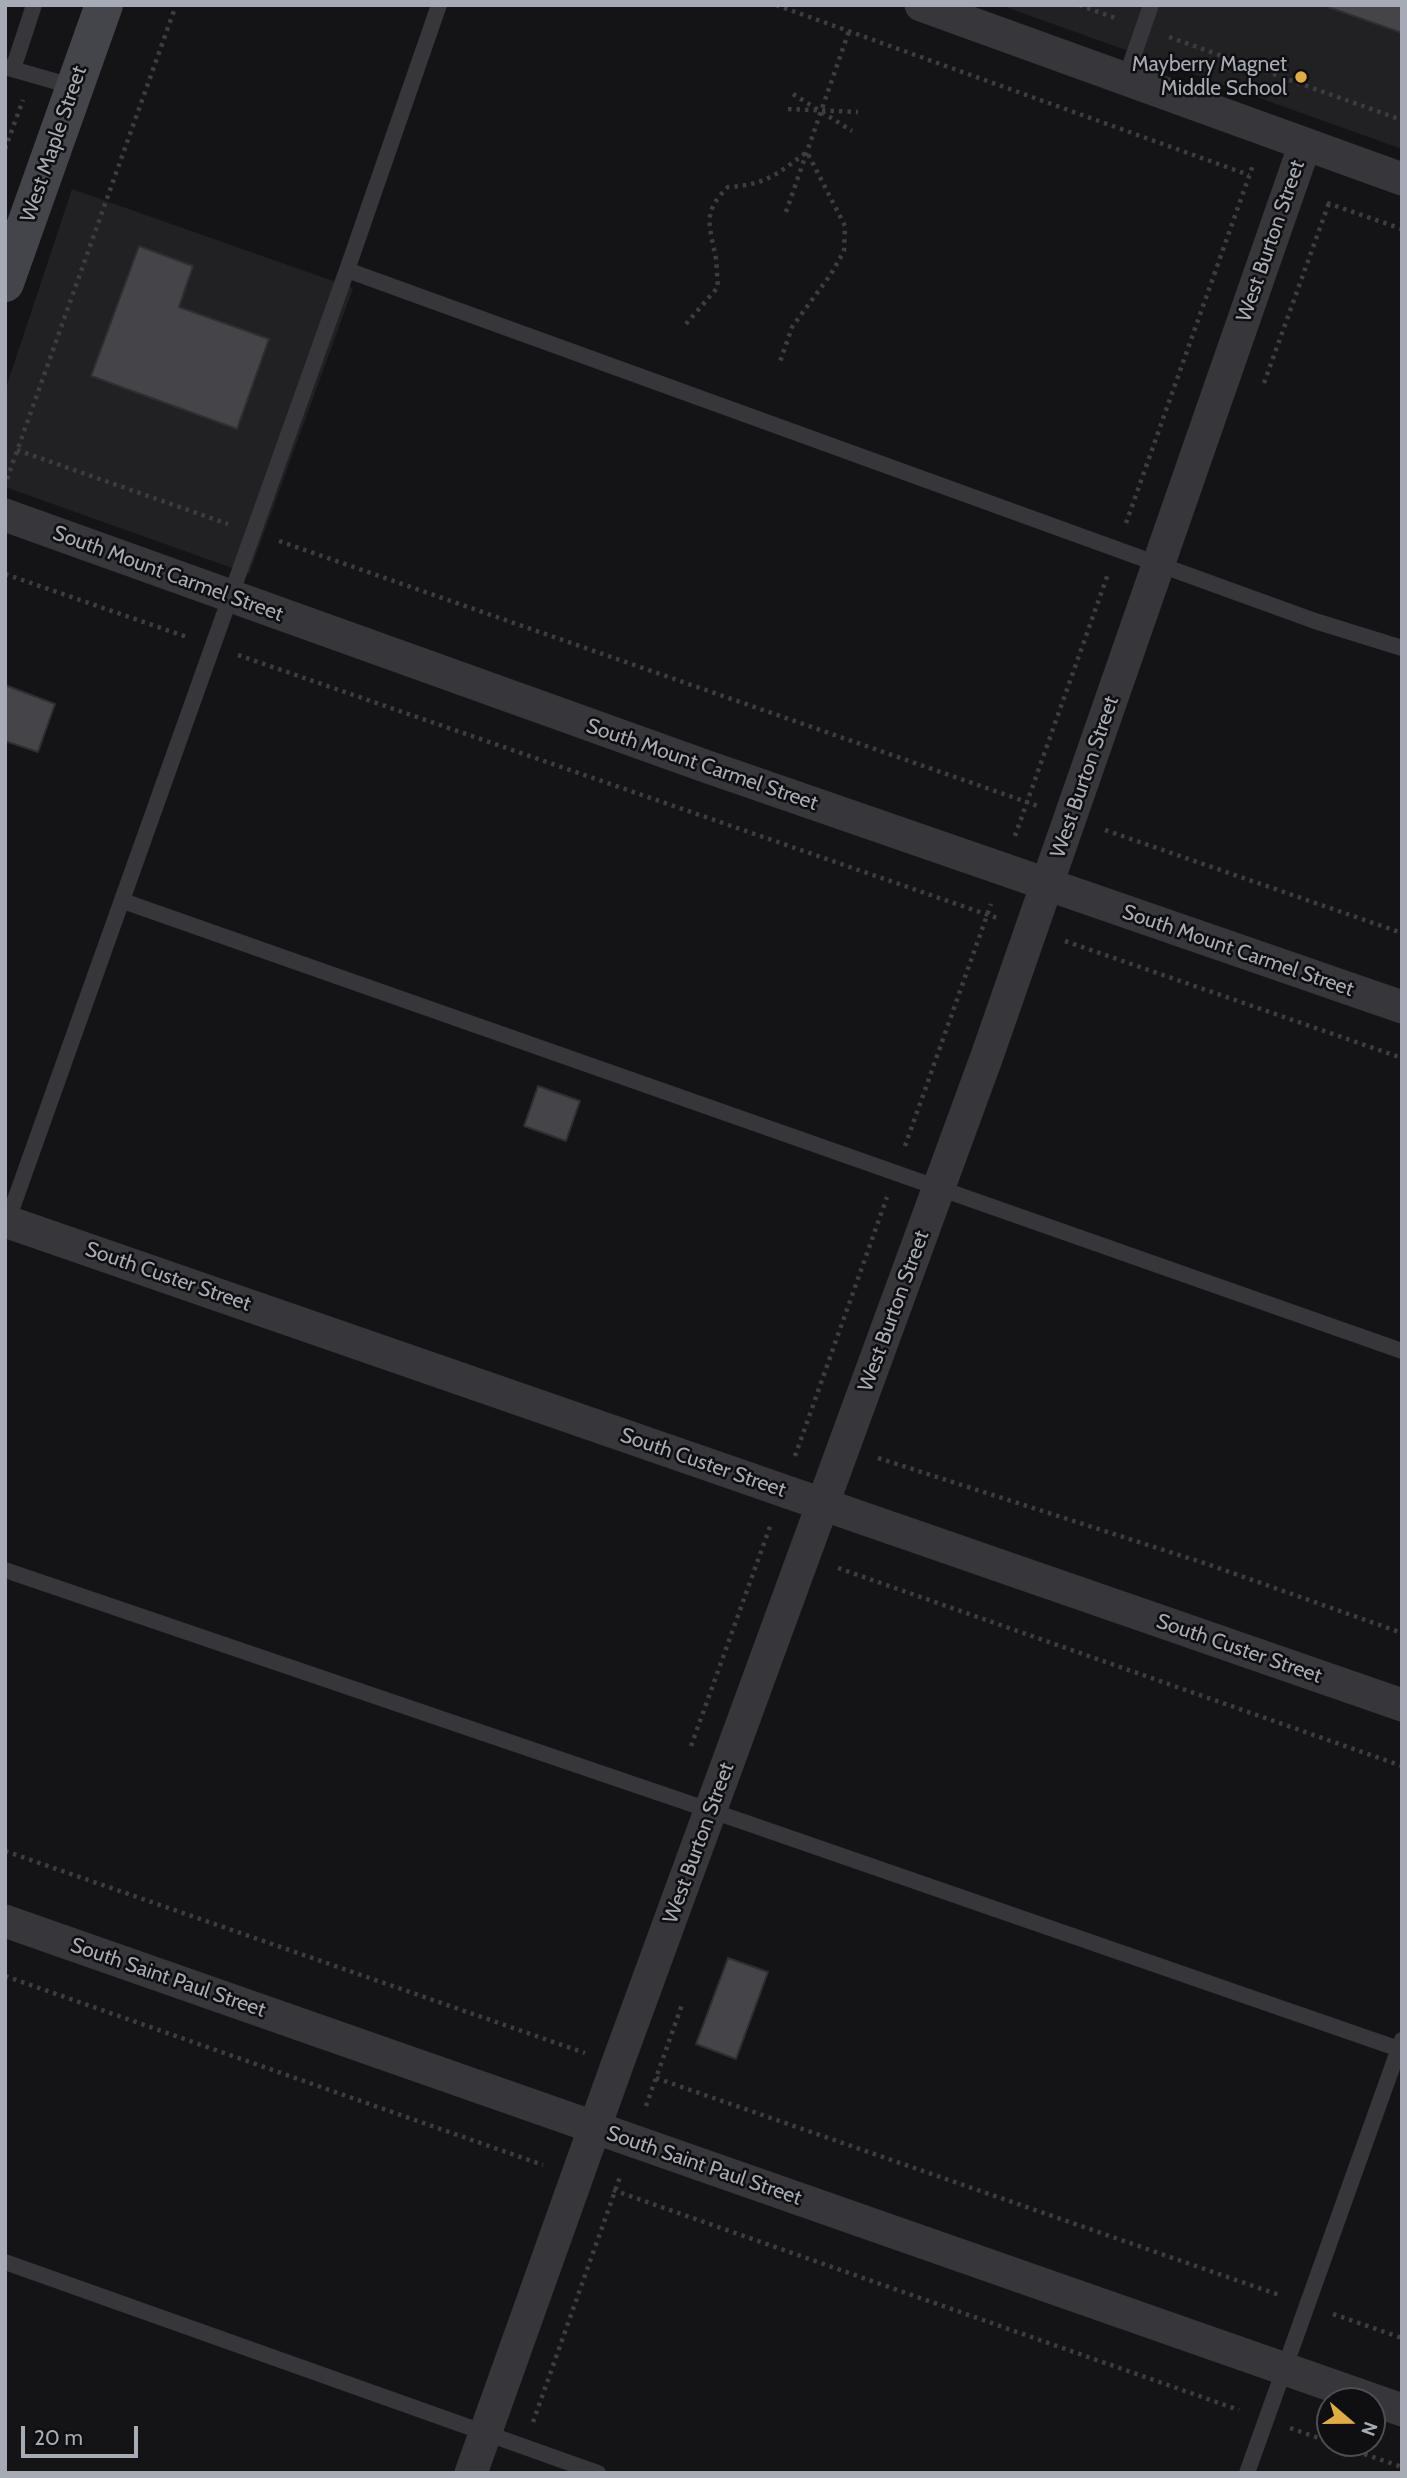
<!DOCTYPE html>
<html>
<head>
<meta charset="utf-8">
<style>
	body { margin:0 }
	#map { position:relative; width:1407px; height:2478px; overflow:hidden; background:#141416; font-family:Cabin,sans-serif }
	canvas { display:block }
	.frame { position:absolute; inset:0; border:7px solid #a7abb5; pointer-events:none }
	.north { position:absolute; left:1316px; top:2387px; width:70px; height:70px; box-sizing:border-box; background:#0f0f11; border:2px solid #4c4d53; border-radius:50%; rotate:110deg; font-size:19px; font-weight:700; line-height:28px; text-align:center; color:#a7abb5 }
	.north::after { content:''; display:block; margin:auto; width:24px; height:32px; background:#e0ad43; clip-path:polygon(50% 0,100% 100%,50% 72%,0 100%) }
	.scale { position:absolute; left:21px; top:2426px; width:117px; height:32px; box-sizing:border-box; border:4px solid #a7abb5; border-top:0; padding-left:9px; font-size:21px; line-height:24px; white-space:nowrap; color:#a7abb5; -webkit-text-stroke:5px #0f0f11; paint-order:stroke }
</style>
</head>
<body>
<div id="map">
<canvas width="1407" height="2478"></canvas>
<div class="frame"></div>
<div class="north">N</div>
<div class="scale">20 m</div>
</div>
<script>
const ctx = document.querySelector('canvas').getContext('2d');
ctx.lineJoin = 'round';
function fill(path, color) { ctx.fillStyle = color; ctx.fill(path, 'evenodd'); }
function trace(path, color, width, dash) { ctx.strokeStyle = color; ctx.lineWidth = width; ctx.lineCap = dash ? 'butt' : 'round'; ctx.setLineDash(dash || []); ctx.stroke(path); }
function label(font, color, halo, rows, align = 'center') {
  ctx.font = font + ' Cabin,sans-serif'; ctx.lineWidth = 5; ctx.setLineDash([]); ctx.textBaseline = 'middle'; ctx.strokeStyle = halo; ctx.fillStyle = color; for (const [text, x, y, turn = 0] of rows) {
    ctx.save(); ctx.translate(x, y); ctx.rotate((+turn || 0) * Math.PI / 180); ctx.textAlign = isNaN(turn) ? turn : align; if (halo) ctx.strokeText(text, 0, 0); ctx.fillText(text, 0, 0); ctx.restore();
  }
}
fill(new Path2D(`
	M1000,5h402v144z
	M72,189l281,99 -104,286 -244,-87v-96z`), '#212023');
const building = new Path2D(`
	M1329,5h73v28l-74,-26z
	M139,246l54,20 -14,41 90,32 -32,90 -146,-53z
	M5,685l50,19 -17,48 -33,-11z
	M538,1086l42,15 -14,40 -42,-15z
	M728,1958l40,14 -32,87 -40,-15z`);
fill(building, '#444449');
trace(building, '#2f2f32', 2);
trace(new Path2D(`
	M776,5l473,170
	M1079,5l39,14
	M1169,37l233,83
	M793,94l59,37
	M1277,97l7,-19
	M788,109l70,3
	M5,149l18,-49
	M1327,203l75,26
	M786,212l63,-181
	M686,324l32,-37c-1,-10 -1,-19 -2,-28 -6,-33 -15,-46 12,-72 38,-2 49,-13 79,-35l38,74 -1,25 -13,23 -39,53 -12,35
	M1264,383l65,-180
	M17,450l211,74
	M7,479l169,-474
	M1126,523l127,-358
	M279,541l759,265
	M5,574l182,63
	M238,655l759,263
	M1105,830l297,103
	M1015,836l93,-262
	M1065,941l337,117
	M905,1146l86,-242
	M795,1456l92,-259
	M878,1458l329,106 195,69
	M838,1568l564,198
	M691,1746l80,-222
	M5,1851l580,202
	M5,1976l538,189
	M656,2078l626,218
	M646,2106l37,-104
	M613,2190l626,220
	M1333,2314l69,24
	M533,2422l88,-248
	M1290,2428l40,14
	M1332,2443l70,24`), '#3c3d41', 4.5, [3.5, 5]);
trace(new Path2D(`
	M5,67l70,20
	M13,69l21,-64
	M1125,80l26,-75
	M347,270l968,351 87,27
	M123,901l1279,450
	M6,1225l341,-955 92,-265
	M5,1570l742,253 652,226
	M5,2262l593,211
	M1247,2473l155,-433`), '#36363b', 16);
trace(new Path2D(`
	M921,5l481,174
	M5,515l700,251 697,241
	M5,1221l1397,484
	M5,1921l1397,489
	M471,2473l146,-408 370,-1009 318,-912`), '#36363b', 33);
trace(new Path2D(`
	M5,283l99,-278`), '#44454a', 38);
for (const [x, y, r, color] of [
	[1301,77,7,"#e0ad43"]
]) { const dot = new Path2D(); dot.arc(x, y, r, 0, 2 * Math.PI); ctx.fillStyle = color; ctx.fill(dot); trace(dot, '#0f0f11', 2.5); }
label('21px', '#a7abb5', '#0f0f11', [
	["Mayberry Magnet",1287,65],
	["Middle School",1287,89]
], 'right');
label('21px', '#a7abb5', '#0f0f11', [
	["West Maple Street",54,144,-71],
	["West Burton Street",1271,241,-71],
	["South Mount Carmel Street",168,574,20],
	["South Mount Carmel Street",702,765,19],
	["West Burton Street",1085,777,-71],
	["South Mount Carmel Street",1238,951,19],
	["South Custer Street",168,1277,19],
	["West Burton Street",894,1311,-70],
	["South Custer Street",703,1463,19],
	["South Custer Street",1239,1649,19],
	["West Burton Street",699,1843,-70],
	["South Saint Paul Street",168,1978,19],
	["South Saint Paul Street",704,2166,19]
]);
</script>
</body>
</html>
